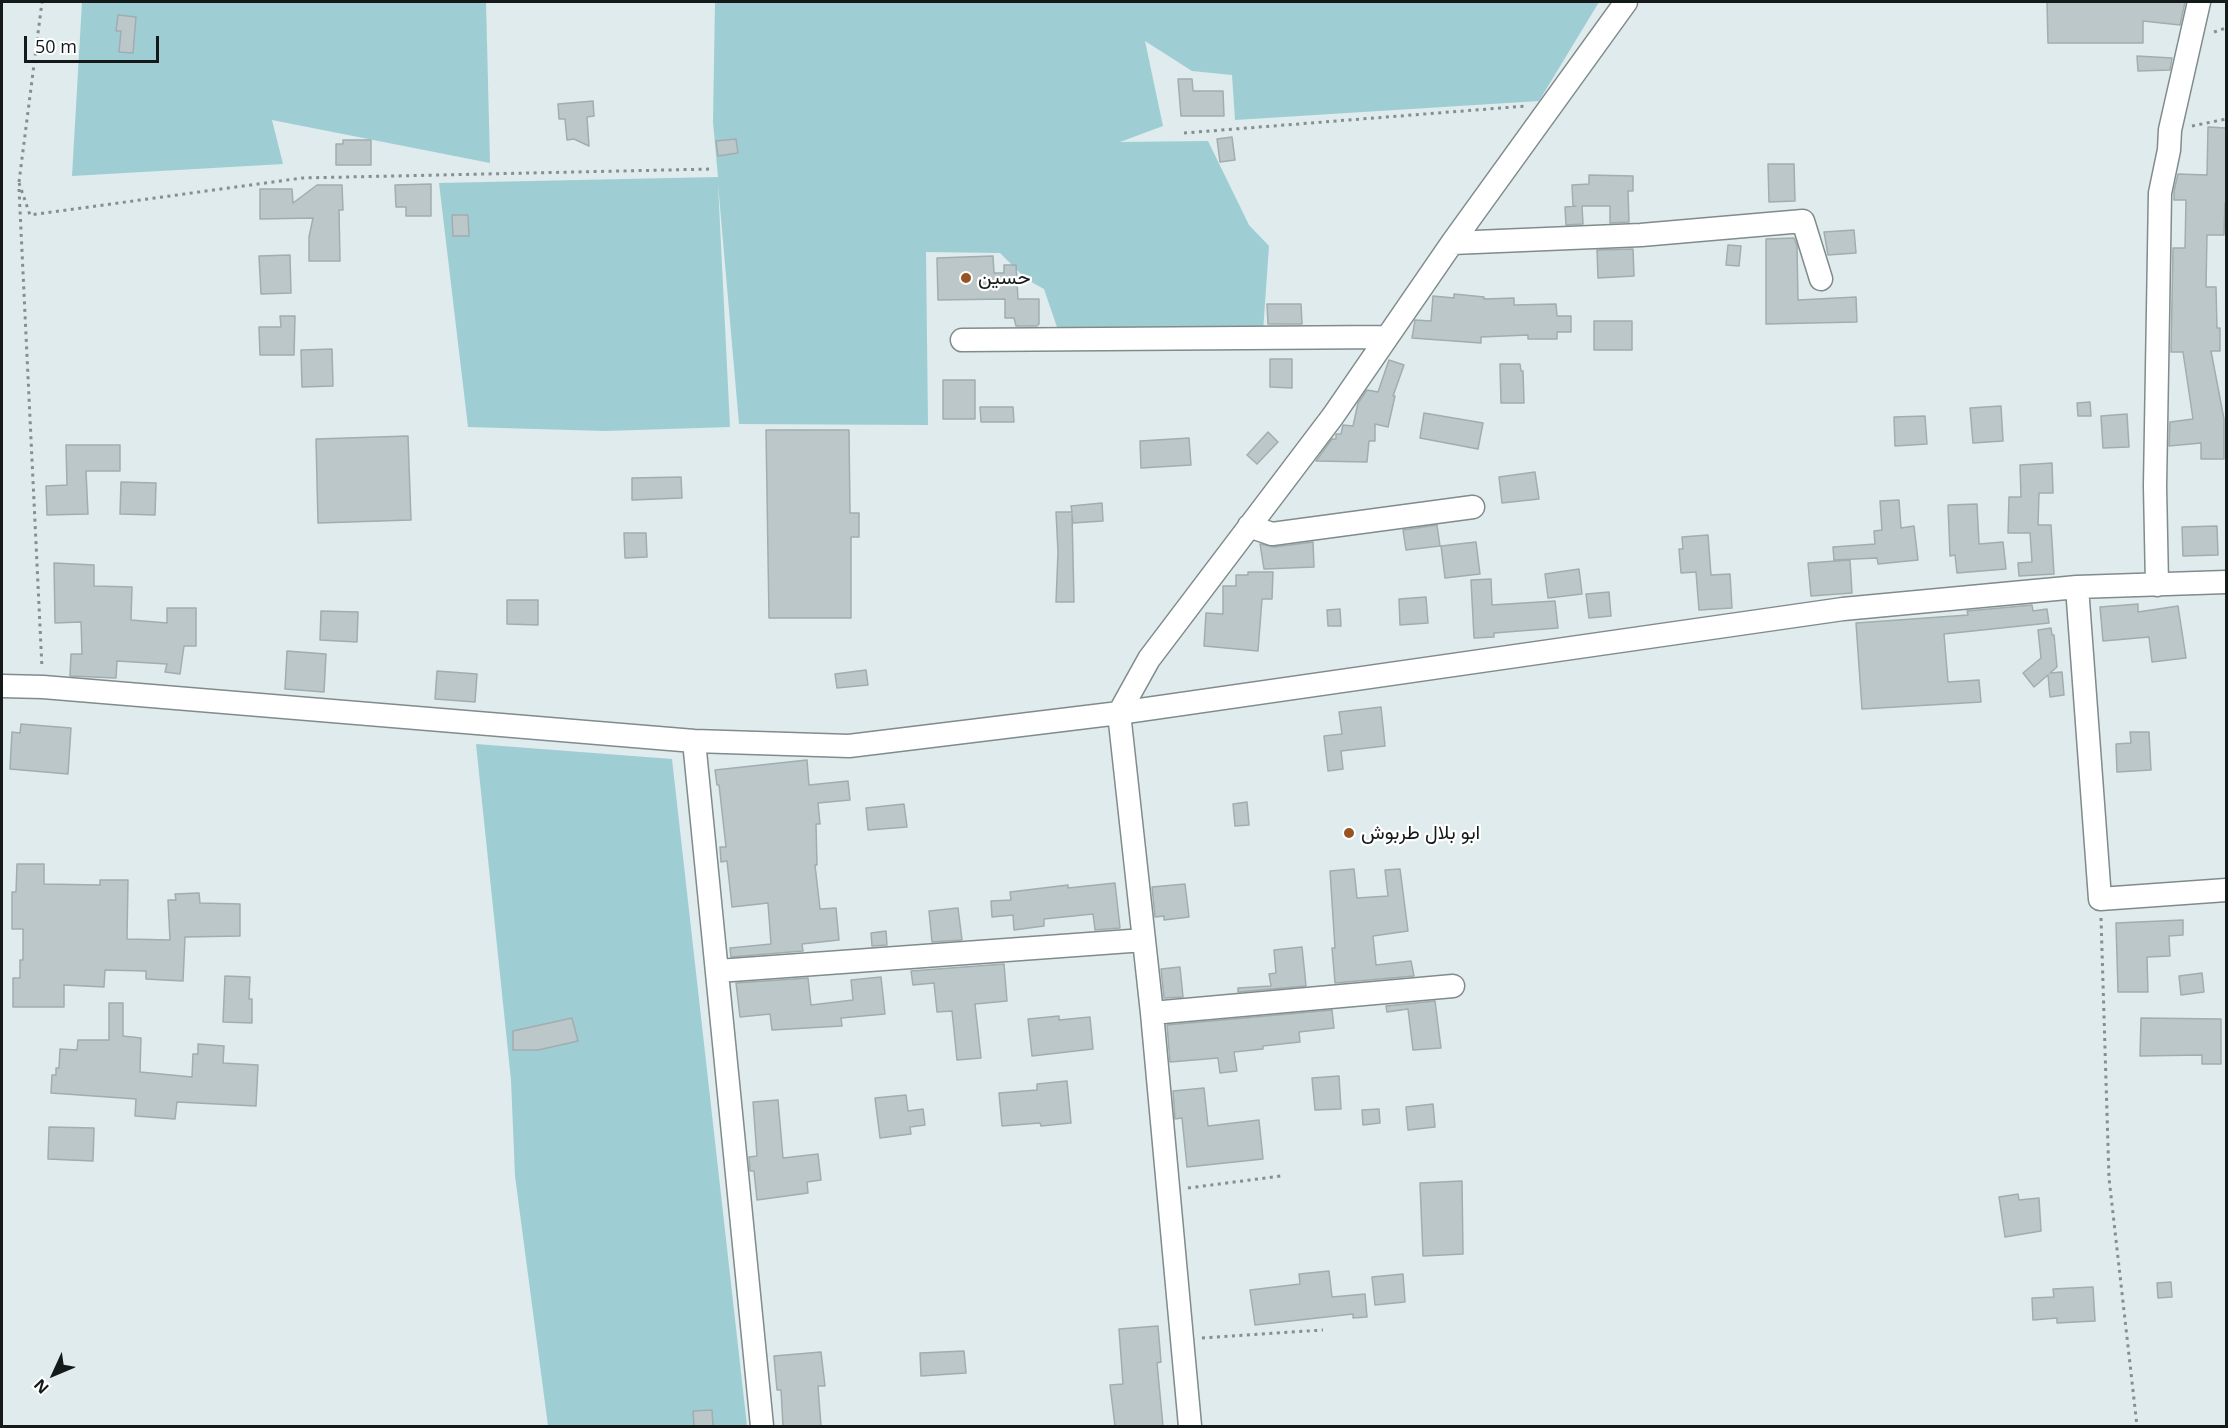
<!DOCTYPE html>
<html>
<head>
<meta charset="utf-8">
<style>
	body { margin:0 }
	#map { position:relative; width:2228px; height:1428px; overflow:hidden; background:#dfebec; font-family:"Open Sans",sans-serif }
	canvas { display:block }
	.frame { position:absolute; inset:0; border:3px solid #141919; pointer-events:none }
	.north { position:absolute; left:24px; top:1344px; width:60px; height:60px; -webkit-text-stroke:4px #fff; paint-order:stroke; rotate:226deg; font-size:16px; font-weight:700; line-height:24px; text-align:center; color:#141919 }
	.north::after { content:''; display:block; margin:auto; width:21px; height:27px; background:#141919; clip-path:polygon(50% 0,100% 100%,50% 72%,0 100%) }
	.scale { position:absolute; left:24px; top:36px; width:135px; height:27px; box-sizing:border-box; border:3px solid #141919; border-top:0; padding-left:8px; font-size:18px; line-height:21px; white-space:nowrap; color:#141919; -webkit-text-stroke:4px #fff; paint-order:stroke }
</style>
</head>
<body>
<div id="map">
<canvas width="2228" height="1428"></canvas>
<div class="frame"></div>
<div class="north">N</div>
<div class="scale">50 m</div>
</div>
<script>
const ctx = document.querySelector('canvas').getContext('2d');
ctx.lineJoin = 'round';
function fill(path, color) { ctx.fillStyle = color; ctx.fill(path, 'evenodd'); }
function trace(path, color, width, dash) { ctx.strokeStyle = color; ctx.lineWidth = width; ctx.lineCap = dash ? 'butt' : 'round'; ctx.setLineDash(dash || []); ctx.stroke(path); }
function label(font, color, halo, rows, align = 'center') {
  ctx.font = font + ' "Open Sans",Vazirmatn,sans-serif'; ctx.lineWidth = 4.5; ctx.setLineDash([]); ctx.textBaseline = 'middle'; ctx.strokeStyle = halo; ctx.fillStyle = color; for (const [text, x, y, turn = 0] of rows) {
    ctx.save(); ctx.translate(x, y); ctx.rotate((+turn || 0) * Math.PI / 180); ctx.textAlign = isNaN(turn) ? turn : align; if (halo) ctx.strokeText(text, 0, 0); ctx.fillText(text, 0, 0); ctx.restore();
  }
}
fill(new Path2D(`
	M82,2h404l4,161 -218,-43 11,44 -211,12z
	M715,2h884l-60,99 -304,19 -3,-45 -40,-4 -47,-30 18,85 -43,16 88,-1 41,84 20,21 -6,86 -204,1 -15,-44 -18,-10 -26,-26 -74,-1 2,173 -189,-1 -21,-240 12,243 -125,4 -137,-4 -29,-244 279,-6 -5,-55z
	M476,744l196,15 75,667h-199l-33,-250 -4,-96z`), '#9eced3');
const building = new Path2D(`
	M2047,2h138l-5,23 -37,-4v22h-95z
	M118,15l18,2 -3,36 -14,-1 2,-21h-5z
	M2137,56l35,2 -2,12 -32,1z
	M1178,79h14l1,12h30l1,25h-43z
	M593,101l1,15 -7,1 2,29 -15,-7 -7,1 -2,-21h-6l-1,-15z
	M2208,127l18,1v75h-1l-1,32h-17l-1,52h10l1,41h3v23h-9l13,68v40h-23v-16l-32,3 1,-24 23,-3 -10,-67h-12l2,-104h12l1,-48h-12v-9l4,-17 29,1z
	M1232,137l3,23 -15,2 -3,-23z
	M736,139l2,14 -20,3 -2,-15z
	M343,140h28v25h-35v-21h7z
	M1768,164h26l1,37 -26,1z
	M1589,175l44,1v15h-5l1,31 -19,1v-17h-28l1,18 -17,1 -1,-18 11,-1h-3l-1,-21 17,-1z
	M431,184v32h-25v-9h-10l-1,-22z
	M317,185h25l1,25h-4l1,51h-31v-24l4,-19 -53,1v-30h32l1,14z
	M452,215h16l1,21h-16z
	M1854,230l2,23 -28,2 -4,-23z
	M1794,238l3,8 1,54 58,-3 1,25 -91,2v-85z
	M1728,245l13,1 -2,20 -13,-1z
	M1633,249l1,27 -36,2 -1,-28z
	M290,255l1,38 -30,1 -2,-38z
	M993,256l1,17h10v-8h12l2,34h21v25l-2,2h-21l-2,-8h-9v-19l-67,1 -1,-42z
	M1454,294l30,3v2l30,-1v7l42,-1 1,12h14v16h-14v7h-29v-4l-47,2v6l-69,-5 3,-18 16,1 2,-25 21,2z
	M1267,304h34l1,20h-34z
	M280,316h15l-1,39h-34l-1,-28h22z
	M1594,321h38v29h-38z
	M332,349l1,37 -31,1 -1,-37z
	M1270,359h22v29l-22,-1z
	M1389,360l15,5 -11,31h2l-7,31 -13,-3v17h-6l-2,21 -51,-1 16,-22h4v-5h5l2,-9 10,1 5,-23 9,-13 11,2z
	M1500,364h20l1,7h2l1,32h-23z
	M943,380h32v39h-32z
	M2090,402l1,14h-13l-1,-13z
	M2001,406l2,35 -30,2 -3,-35z
	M980,407h33l1,15h-33z
	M1424,413l59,10 -5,26 -58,-11z
	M2127,414l2,33 -26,1 -2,-32z
	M1925,416l2,28 -32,2 -1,-29z
	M766,430h83l1,83h9v24h-8v81h-82z
	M1268,432l10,10 -21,22 -10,-9z
	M408,436l3,84 -93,3 -2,-84z
	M1189,438l2,27 -50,3 -1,-27z
	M66,445h54v26h-34l2,43 -41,1 -1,-29 21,-1z
	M2052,463l1,30h-14l-1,32h13l3,49 -35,2 -1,-13 14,-1 -2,-29h-22l1,-36h12l-1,-32z
	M1535,472l4,27 -37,4 -3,-26z
	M681,477l1,21 -50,2v-22z
	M121,482l35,1 -1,32 -35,-1z
	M1899,500l2,28 13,-2 4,34 -40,4 -1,-6 -43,2 -1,-13 42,-3 -1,-13 8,-1 -2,-29z
	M1102,503l1,18 -30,2 -1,-9 2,88h-18l2,-50 -2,-40h16l-1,-6z
	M1977,504l2,40 24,-2 3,27 -49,4 -2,-18 -5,1 -2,-51z
	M1437,525l3,21 -34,4 -3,-20z
	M2217,526l1,29 -35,1 -1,-29z
	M624,533h22l1,24 -22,1z
	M1708,535l3,40 19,-1 2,34 -33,2 -3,-38 -15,1 -2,-24h4l-1,-12z
	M1313,542l1,25 -50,2 -4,-25 14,3z
	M1476,542l4,32 -35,4 -4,-32z
	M1850,560l2,33 -41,3 -3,-33z
	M54,563l40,2v21l38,1 -1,33 36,3v-15h29v38h-12l-4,28 -15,-2 2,-8 -50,-3 -1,17 -46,-2 1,-22h11l-1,-32 -26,1z
	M1579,569l3,25 -34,4 -3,-24z
	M1248,572h25l-1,27h-10l-4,52 -54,-5 2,-33 17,1v-28h13v-11h12z
	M1491,579l1,26 63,-4 3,27 -64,5v4l-20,1 -3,-58z
	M1609,592l2,24 -22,2 -3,-24z
	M1426,597l2,26 -28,2 -1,-26z
	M507,600h31v25l-31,-1z
	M2138,604v8l40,-6 8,52 -34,4 -3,-25 -46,4 -3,-34z
	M2032,605l1,6 14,-2 2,14 -105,11 4,48 31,-2 2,22 -119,7 -6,-86 112,-8 -1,-4z
	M1340,609l1,17h-13l-1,-16z
	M321,611l37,1 -1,30 -37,-2z
	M2051,628l1,7h2l3,32 -7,6 12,-1 2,23 -14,2 -2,-22 -14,12 -11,-14 18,-15 -3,-28z
	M287,651l39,3 -2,38 -39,-3z
	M866,670l2,15 -31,3 -2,-14z
	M437,671l40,3 -2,28 -40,-3z
	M1381,707l4,39 -44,5 2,18 -15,2 -4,-35 18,-2 -3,-22z
	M21,724l50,4 -3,46 -58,-5 2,-37 8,1z
	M2130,732h19l2,38 -34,2 -1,-28 15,-1z
	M807,760l2,25 39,-4 2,19 -32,3 2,21h-4l1,41h-2l5,44 16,-1 3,32 -37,4 1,7 -72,6 -1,-9 41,-4 -3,-41 -36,4 -5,-46 -6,1 -1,-15h6l-7,-62h-2l-2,-15z
	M1247,802l2,23 -14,1 -2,-22z
	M904,804l3,23 -39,3 -2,-22z
	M17,864h27v20l56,1v-5h28l-1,59 43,1 -2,-40h8l-1,-6 24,-1 1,10 40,1v32l-55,1 -2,44 -37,-2v-8l-41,-1 -1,17 -40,-2v22h-51v-29h7v-18h3v-31h-11v-37h4z
	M1354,869l3,29 31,-2 -3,-26 15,-1 8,62 -35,5 3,29 35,-4 3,15 -79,7 -3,-35h3l-5,-77z
	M1115,883l5,45 -25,2 -2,-16 -49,5v7l-30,4 -1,-15 -21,2 -1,-16 20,-1 -1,-8 58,-7v3z
	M1185,884l4,33 -25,3v-4l-9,1 -3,-30z
	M958,908l4,32 -30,2 -3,-31z
	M2183,920v15l-14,1 1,20 -23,1 1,35h-30l-2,-69z
	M886,931l1,14 -15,1 -1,-13z
	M1302,947l4,39 -68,6v-4l33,-2 -2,-12 7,-1 -2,-23z
	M1004,964l3,37 -32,3 6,54 -24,2 -5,-49 -15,1 -3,-29 -21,2 -2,-14z
	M1180,967l3,30 -19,1 -3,-29z
	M2202,973l2,19 -23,3 -2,-19z
	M225,976l25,1 -1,22h3v24l-29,-1z
	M881,977l4,37 -44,4 1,8 -70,4 -2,-16 -30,3 -4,-34 72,-5 3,27 42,-5 -2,-20z
	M1435,1001l6,47 -28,2 -5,-41 -21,3 -1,-6z
	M109,1003h14v33l18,2 -1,34 52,5 1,-23h5v-10l26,2 -1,17 35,2 -2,41 -79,-4 -2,17 -40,-3 1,-17 -85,-6 1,-18h4v-7h3l1,-19 17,1 1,-10h31z
	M1332,1010l2,18 -35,4 1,10 -37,4v3l-29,3 3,19 -17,2 -2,-15 -48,4 -3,-37z
	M1059,1016v4l31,-3 3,32 -61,7 -4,-37z
	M572,1018l6,23 -40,9h-25v-19z
	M2141,1018l80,1v45h-19v-9l-62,1z
	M1339,1076l2,33 -26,1 -3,-32z
	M1067,1081l4,42 -30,3 -1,-3 -38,3 -3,-33 38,-3v-6z
	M1204,1088l4,38 51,-6 4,39 -76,8 -5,-49 -7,1 -2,-28z
	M906,1095l2,16 15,-2 2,16 -15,2 1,7 -31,4 -5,-40z
	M778,1100l5,58 35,-4 3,26 -14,2 1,11 -51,7 -3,-29h-4l-1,-14 8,-1 -4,-54z
	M1433,1104l2,23 -27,3 -2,-23z
	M1379,1109l1,14 -17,2 -1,-15z
	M49,1127l45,1 -1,33 -45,-2z
	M1462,1181l1,73 -40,2 -3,-73z
	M2018,1194l1,6 20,-2 2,33 -36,6 -6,-40z
	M1329,1271l3,26 33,-3 2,23 -14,1v-4l-98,11 -5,-35 50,-6 -1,-10z
	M1403,1274l2,28 -30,3 -3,-28z
	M2171,1282l1,15 -14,1 -1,-15z
	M2093,1287l2,34 -38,2v-5l-24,2 -1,-22 22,-1 -1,-8z
	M1158,1326l3,36 -4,1 6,63h-48l-5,-41 13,-1 -4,-55z
	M964,1351l2,22 -45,3 -1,-23z
	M821,1352l4,34h-7l3,40h-38l-2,-36h-4l-3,-34z
	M712,1410l1,16h-19l-1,-15z`);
fill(building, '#bbc7c8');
trace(building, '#a1adae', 1.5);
const minor = new Path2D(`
	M1452,243l189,-8 162,-14 18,58
	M962,340l425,-3
	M1249,526l23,8 201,-27
	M2157,585l-2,-99 5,-293 9,-43 1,-20 29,-128
	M2077,587l23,312 126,-9
	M2,686l41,1 651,54 155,5 270,-33 724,-104 234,-22 149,-5
	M694,741l68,685
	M718,971l426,-31
	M1152,1013l301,-27
	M1190,1426l-38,-413 -33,-300 30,-54 184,-243 119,-173 174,-241`);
trace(minor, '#808b8c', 25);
trace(new Path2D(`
	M2214,32l12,-4
	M2192,126l34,-7
	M1184,133l342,-27
	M19,182l23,-180
	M19,183l11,32 272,-37 410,-9
	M19,189l23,479
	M2101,918l8,260 28,248
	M1188,1188l93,-12
	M1202,1338l121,-8`), '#868f8f', 3, [3, 4.5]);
trace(minor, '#fff', 22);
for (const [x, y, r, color] of [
	[966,278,6,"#975423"],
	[1349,833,6,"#975423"]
]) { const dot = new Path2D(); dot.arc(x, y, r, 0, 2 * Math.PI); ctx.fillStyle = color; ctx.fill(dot); trace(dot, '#fff', 2); }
label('20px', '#141919', '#fff', [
	["حسين",978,278],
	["ابو بلال طربوش",1361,833]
], 'left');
</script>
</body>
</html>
